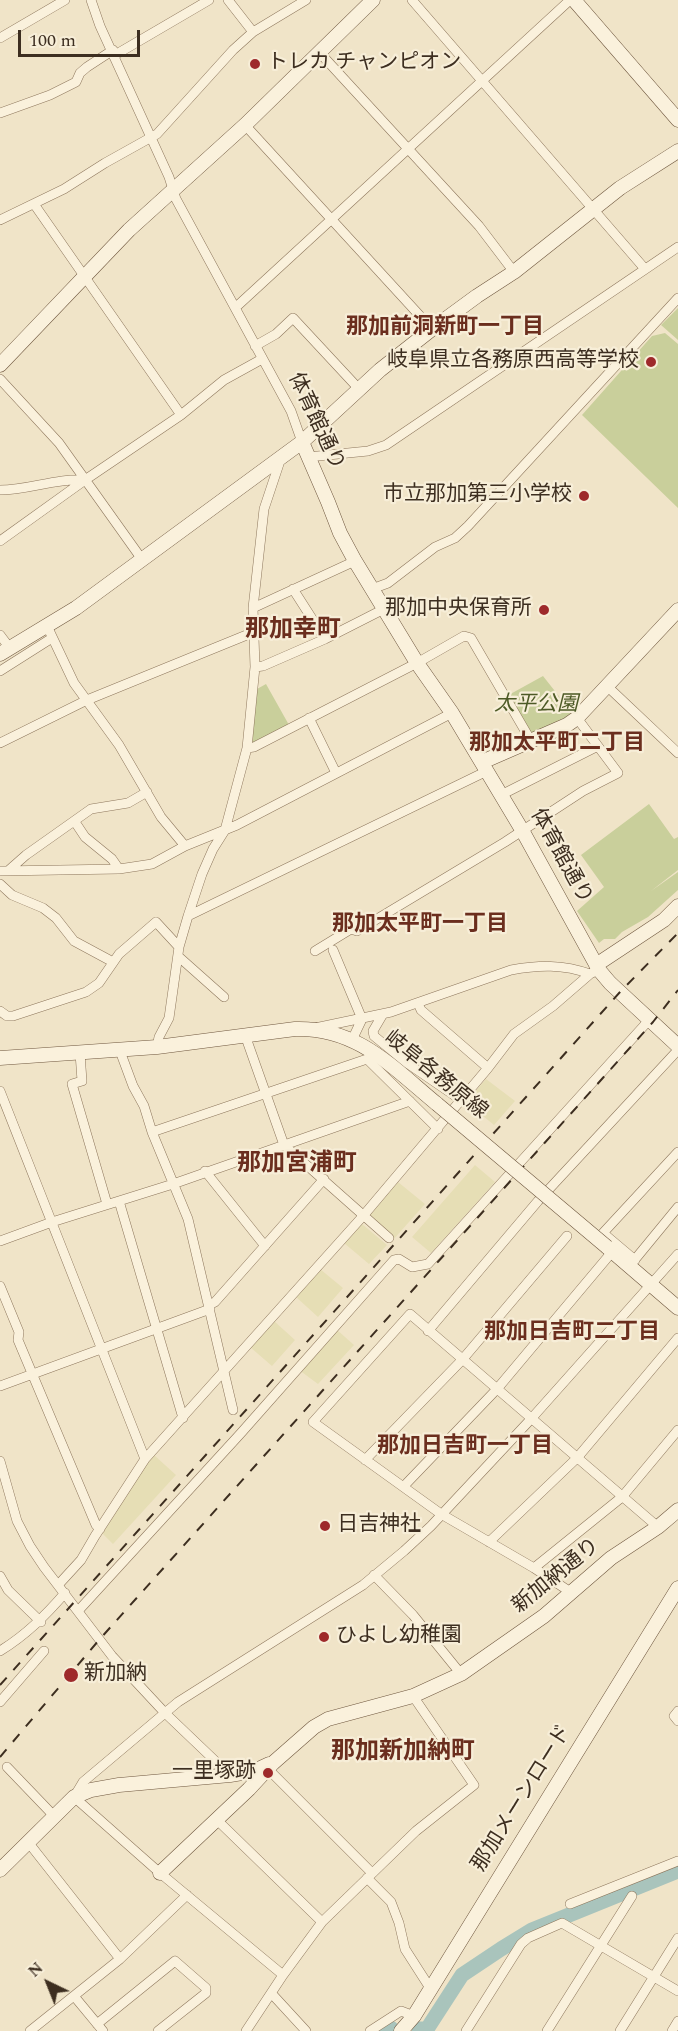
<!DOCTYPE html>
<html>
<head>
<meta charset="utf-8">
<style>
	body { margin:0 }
	#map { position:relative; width:678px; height:2031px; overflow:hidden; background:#f0e4c8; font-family:Spectral,serif }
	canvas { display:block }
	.north { position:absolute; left:18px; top:1953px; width:60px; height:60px; -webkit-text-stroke:4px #f7eed8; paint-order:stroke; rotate:317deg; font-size:16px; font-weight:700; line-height:24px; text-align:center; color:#3d2e20 }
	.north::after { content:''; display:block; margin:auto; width:21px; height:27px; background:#3d2e20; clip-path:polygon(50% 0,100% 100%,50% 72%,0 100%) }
	.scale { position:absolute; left:18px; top:30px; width:122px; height:27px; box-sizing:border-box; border:3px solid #3d2e20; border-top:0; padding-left:8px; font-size:18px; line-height:21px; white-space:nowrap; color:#3d2e20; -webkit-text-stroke:4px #f7eed8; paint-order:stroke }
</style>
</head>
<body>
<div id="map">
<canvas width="678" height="2031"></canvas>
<div class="north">N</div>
<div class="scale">100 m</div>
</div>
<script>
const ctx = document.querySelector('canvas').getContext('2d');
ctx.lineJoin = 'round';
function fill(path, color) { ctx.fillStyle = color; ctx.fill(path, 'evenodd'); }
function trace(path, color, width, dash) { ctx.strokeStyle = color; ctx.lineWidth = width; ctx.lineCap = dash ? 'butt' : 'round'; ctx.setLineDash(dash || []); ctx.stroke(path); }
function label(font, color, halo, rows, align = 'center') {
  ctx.font = font + ' Spectral,"Noto Sans JP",serif'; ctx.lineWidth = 4.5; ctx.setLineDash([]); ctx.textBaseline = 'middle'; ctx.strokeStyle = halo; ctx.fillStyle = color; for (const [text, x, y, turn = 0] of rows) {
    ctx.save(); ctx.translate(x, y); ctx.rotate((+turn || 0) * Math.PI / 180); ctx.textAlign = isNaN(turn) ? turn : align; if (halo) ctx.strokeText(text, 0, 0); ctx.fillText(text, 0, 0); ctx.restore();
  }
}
fill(new Path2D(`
	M486,1079l29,22 -21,24 -28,-23z
	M475,1165l20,17 -64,71 -19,-16z
	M398,1182l27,22 -32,36 -25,-23z
	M362,1224l25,21 -18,19 -25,-21z
	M320,1269l23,19 -25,29 -22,-20z
	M274,1321l21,19 -23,26 -22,-19z
	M336,1329l18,16 -36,39 -19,-14z
	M154,1455l22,20 -63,69 -11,-11 40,-66z`), '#e6deb5');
fill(new Path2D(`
	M678,308v32l-17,-15z
	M665,333l13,11v164l-96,-93 70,-79z
	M543,676l30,38 -44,23 -24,-40z
	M266,684l23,41 -42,21 10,-57z
	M649,804l25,35 4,-2v33l-27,21 27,-19v18l-30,27 -26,15 -7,7h-11l-5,4 -22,-32 27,-24 -23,-32z`), '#c9cf9b');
trace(new Path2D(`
	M419,2029h8l35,-54 39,-26 31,-19 146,-59
	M383,2031l8,-3`), '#a9c4bc', 15);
const street = new Path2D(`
	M91,0l9,26 69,151 7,22 115,212 11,31
	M228,0l25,32
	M412,0l233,269
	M0,38l65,-38
	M320,53l159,173 35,46
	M115,55l94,-55
	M0,113l50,-18 26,-13 4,-9 7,-6 26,-17
	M245,125l187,204
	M34,204l147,211
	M0,220l64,-31 41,-26 52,-29 76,-84 20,-18 53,-32
	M235,308l335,-308
	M255,346l21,-12 17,-16 66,71
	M0,379l59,64 82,115
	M308,457l60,-6 18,-6 292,-198
	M0,490c29,0 56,-12 85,-10
	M0,541l85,-61 96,-65 43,-35 38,-21
	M293,589l32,50
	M372,589l16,-6 47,-36 20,-9 13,-12 210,-228
	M253,608l102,-47
	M47,626l27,57 45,62 42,72 24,29
	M0,635l9,12
	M255,667l8,-1 62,-27 59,-30
	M0,671l52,-33
	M608,687l70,66
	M309,718l27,55
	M0,743l87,-43 167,-68
	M247,748l7,-1 163,-84 47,-27 7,2 60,103
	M501,795l97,-49
	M75,822l10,15 27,22 7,10
	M9,870l17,-15 65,-46 37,-6 19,-11
	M0,871l119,-2 33,-5 33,-18 52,-21 215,-112
	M0,884l12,11 31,13 13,10 18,23 39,21
	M188,916l299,-145
	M333,950l29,69 -10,21
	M315,951l36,-22 6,2 148,-89 78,-51 35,-18 -41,-55
	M179,957l45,40
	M418,1003l3,7 67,58
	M0,1011l7,5h6l73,-24 13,-9 20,-29 37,-32 23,25
	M383,1014l-10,17 1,5 33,27 54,37
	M315,1028l76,-16 120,-42c28,-5 52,-6 79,4l4,-2
	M245,1035l39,110 105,93
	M157,1047l2,-10 10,-19 10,-71 9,-31 14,-42 11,-25 12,-19 22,-82 8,-81 -2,-59 11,-99 15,-45 -1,-5
	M120,1051l13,35 11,20 8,26 36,87 45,191
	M80,1053l2,28 -10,3 35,120
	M0,1091l145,368
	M152,1132l215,-73 71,70
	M205,1171l60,75
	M119,1201l64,217
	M0,1241l52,-19 121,-38 237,-83
	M635,1260l-32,-27 75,-81
	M632,1263l46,-56
	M0,1286l19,46 -1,8 78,185 4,4
	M209,1305l6,-3 109,-123
	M428,1331l110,-130 140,-151
	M0,1386l210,-77
	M365,1460l97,-100 105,-124
	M0,1461l17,60 13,25 14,21 68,89 53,57 65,62
	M404,1486l93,-97 115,-137
	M489,1542l88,-84 101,-120
	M534,1568l88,-71 56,-67
	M374,1575l39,40 48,59
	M0,1576l8,14 33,32
	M59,1584l22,-24 14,-24 50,-77 218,-243 125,-148 26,-34 39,-28 37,-32
	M572,1593l-38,-25 -93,-54 -128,-92 97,-108 248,213
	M78,1611l163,-178 153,-173 5,-1 13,8 16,-3 222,-245
	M0,1651c26,-16 45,-35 65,-58
	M0,1702l44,-51
	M678,1711l-4,5 4,5
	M7,1767l47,49
	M268,1769l104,104
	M216,1819l106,103
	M28,1842l92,117
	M367,1878l24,24 8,21 6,26 25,39
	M570,1904l108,-43
	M283,1975l-123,-102 -86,-76 9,-15 95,-80 185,-117 41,-34 27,-25 100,-107 147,-165
	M272,1994l34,37
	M74,1996l29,35
	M97,2024l78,-63 31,27v5l-48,38
	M30,2031l90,-72 67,-64
	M246,2031l37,-56 39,-53 94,-91 58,-46 -61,-89
	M370,2031l31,-20 13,5
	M466,2031l55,-87 7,-6 34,-15 116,68
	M547,2031l85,-135
	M620,2031l58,-93
	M672,2031l6,-10`);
const secondary = new Path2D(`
	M574,0l104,120
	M0,365l129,-135 116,-105 128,-125
	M302,442l26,60 12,31 15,28 62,102 35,50 70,117 77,140 11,13 68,63
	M0,654l76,-46 226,-166 78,-72 52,-41 45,-33 37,-24 106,-84 58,-37
	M482,762l85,-37 10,-7 101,-108
	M596,965l68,-45 14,-14
	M0,1058l157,-11 138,-18c62,-2 97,38 142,75
	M607,1247l71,61
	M0,1870l74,-73 17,-7 28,-5 111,-10 24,-4 15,-7
	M160,1873l89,-84 24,-26 41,-36 14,-8 85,-23 48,-22 83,-58 67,-58 47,-31 20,-17
	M401,2031l13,-15 264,-428`);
trace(street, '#8d765c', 10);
trace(secondary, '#6f573f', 15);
trace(street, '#faf1dc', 9);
trace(secondary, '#faf1dc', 14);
trace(new Path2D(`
	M0,1685l620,-693 58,-59
	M0,1757l99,-117 554,-618 25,-32`), '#3d2e20', 2, [10, 10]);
const secondaryBridge = new Path2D(`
	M437,1104l170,143`);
trace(secondaryBridge, '#6f573f', 15, []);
trace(secondaryBridge, '#faf1dc', 14);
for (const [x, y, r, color] of [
	[255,64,6,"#9e2a2b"],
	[651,362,6,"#9e2a2b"],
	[584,496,6,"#9e2a2b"],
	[544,610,6,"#9e2a2b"],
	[325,1526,6,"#9e2a2b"],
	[324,1637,6,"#9e2a2b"],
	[71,1675,8,"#9e2a2b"],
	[268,1773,6,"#9e2a2b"]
]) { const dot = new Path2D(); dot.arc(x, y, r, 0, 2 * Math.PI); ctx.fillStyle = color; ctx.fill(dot); trace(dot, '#f7eed8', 2); }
label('21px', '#3d2e20', '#f7eed8', [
	["トレカ チャンピオン",267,64],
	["岐阜県立各務原西高等学校",639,362,"right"],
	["市立那加第三小学校",572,496,"right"],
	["那加中央保育所",532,610,"right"],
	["日吉神社",337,1526],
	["ひよし幼稚園",336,1637],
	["新加納",84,1675],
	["一里塚跡",256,1773,"right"]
], 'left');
label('21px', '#3d2e20', '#f7eed8', [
	["体育館通り",315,422,65],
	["体育館通り",560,857,61],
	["岐阜各務原線",435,1076,39],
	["新加納通り",557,1577,-39],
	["那加メーンロード",523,1799,-58]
]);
label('italic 21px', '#4d5a26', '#f7eed8', [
	["太平公園",536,706]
]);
label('bold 22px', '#6b2e1e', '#f7eed8', [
	["那加前洞新町一丁目",445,329],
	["那加太平町二丁目",557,745],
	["那加太平町一丁目",420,926],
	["那加日吉町二丁目",572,1334],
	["那加日吉町一丁目",465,1448]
]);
label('bold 24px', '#6b2e1e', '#f7eed8', [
	["那加幸町",293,631],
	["那加宮浦町",297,1165],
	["那加新加納町",403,1753]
]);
</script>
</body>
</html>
